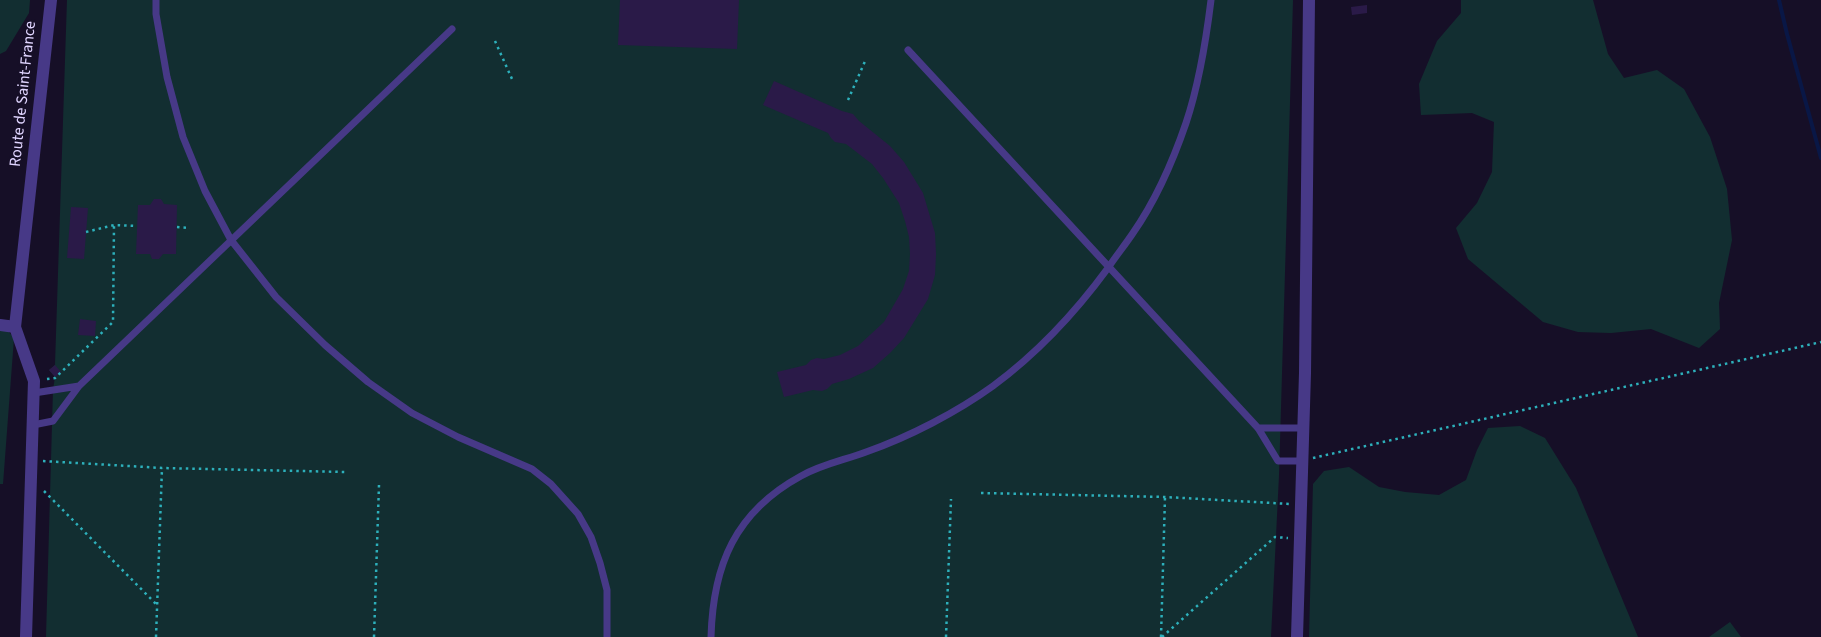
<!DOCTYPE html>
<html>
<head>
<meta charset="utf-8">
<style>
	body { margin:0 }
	canvas { display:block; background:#160f27 }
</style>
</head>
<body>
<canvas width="1821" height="637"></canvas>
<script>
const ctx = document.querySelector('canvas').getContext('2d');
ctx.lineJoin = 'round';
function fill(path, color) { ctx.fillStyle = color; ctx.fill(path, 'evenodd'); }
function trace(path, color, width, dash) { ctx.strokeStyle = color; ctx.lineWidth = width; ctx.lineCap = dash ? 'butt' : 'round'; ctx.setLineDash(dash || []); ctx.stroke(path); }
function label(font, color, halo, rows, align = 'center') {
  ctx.font = font + ' "Source Sans 3",sans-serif'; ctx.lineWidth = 5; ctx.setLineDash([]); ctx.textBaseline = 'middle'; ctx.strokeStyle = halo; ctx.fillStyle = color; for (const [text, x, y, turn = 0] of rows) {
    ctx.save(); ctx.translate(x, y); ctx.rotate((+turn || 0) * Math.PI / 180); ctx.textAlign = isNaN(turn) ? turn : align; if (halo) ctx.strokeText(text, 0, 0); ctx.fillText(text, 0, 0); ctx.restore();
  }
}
fill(new Path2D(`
	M0,0h30l-1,13 -23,38 -6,3z
	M67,0h1226l-14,475 -8,162h-1225l7,-247 2,-13 -6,-7 6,-5z
	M1461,0h132l15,54 16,24 33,-8 27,19 26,48 17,52 5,51 -13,63 1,26 -21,19 -48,-19 -40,4 -33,-1 -35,-10 -75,-63 -12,-31 21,-25 15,-31 2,-50 -22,-9 -51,2 -2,-31 18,-43 24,-28z
	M0,324h2l12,14 -11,146h-3z
	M1520,426l25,12 31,50 62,149h-329l4,-153 11,-13 25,-4 30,20 26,5 34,3 27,-15 11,-30 11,-22z
	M1730,622l11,15h-32z`), '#122e31');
trace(new Path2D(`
	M1779,0l8,34 34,124`), '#091746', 4);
fill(new Path2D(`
	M620,0h119l-2,49 -119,-4z
	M1367,5v8l-15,2 -1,-8z
	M774,81l68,30 11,3 6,7 31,25 14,16 19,31 12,40 1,21 -1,21 -7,24 -24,39 -14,15 -17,15 -24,11 -17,5 -5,5 -5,2 -9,-1 -29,7 -7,-25 29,-7 5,-5 6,-2 7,1 16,-4 18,-9 26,-24 19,-33 6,-18 1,-17 -1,-17 -4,-16 -6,-18 -16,-25 -11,-14 -26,-20 -11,-2 -4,-4 -3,-5 -65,-28z
	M154,199h7l3,5 13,1 -1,49h-13l-4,5h-7l-2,-5h-14l2,-49h12z
	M71,207l17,1 -4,51 -17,-1z
	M80,319l16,2 -1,15 -17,-1z
	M55,365l6,7 -6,5 -6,-7z`), '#2a1a48');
trace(new Path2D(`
	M495,41l17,38
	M848,100l18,-41
	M177,227l13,1
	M86,232l28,-7 23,1
	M47,379l8,-1 58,-56 1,-97
	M1313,458l508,-116
	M43,461l119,7 184,4
	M44,491l113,114
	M981,493l184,4 125,7
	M156,637l6,-169
	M374,637l5,-152
	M946,637l5,-138
	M1161,637l4,-140
	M1162,637l113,-100 13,1`), '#2db0bb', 2.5, [2.5, 4]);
trace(new Path2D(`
	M156,0v14l11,63 16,60 22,54 26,49 45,57 49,48 43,37 44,31 46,24 74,32 19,15 27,30 13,23 9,26 7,27v47
	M908,50l350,378 20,33h24
	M34,393l45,-7
	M33,425l20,-4 26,-35 373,-357
	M1258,428h45
	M711,637c2,-72 24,-125 90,-161 21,-12 44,-16 65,-24 43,-15 91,-40 127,-66 46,-34 82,-73 115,-118 8,-12 17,-23 25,-35 23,-33 40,-72 53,-110 13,-39 20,-82 25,-123`), '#473987', 7);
trace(new Path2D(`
	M0,325l15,2
	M26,637l8,-256 -19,-54 36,-327
	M1297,637l8,-264 4,-373`), '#473987', 12);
label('16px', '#e0d5ff', '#160f27', [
	["Route de Saint-France",24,94,-84]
]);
</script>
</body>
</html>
